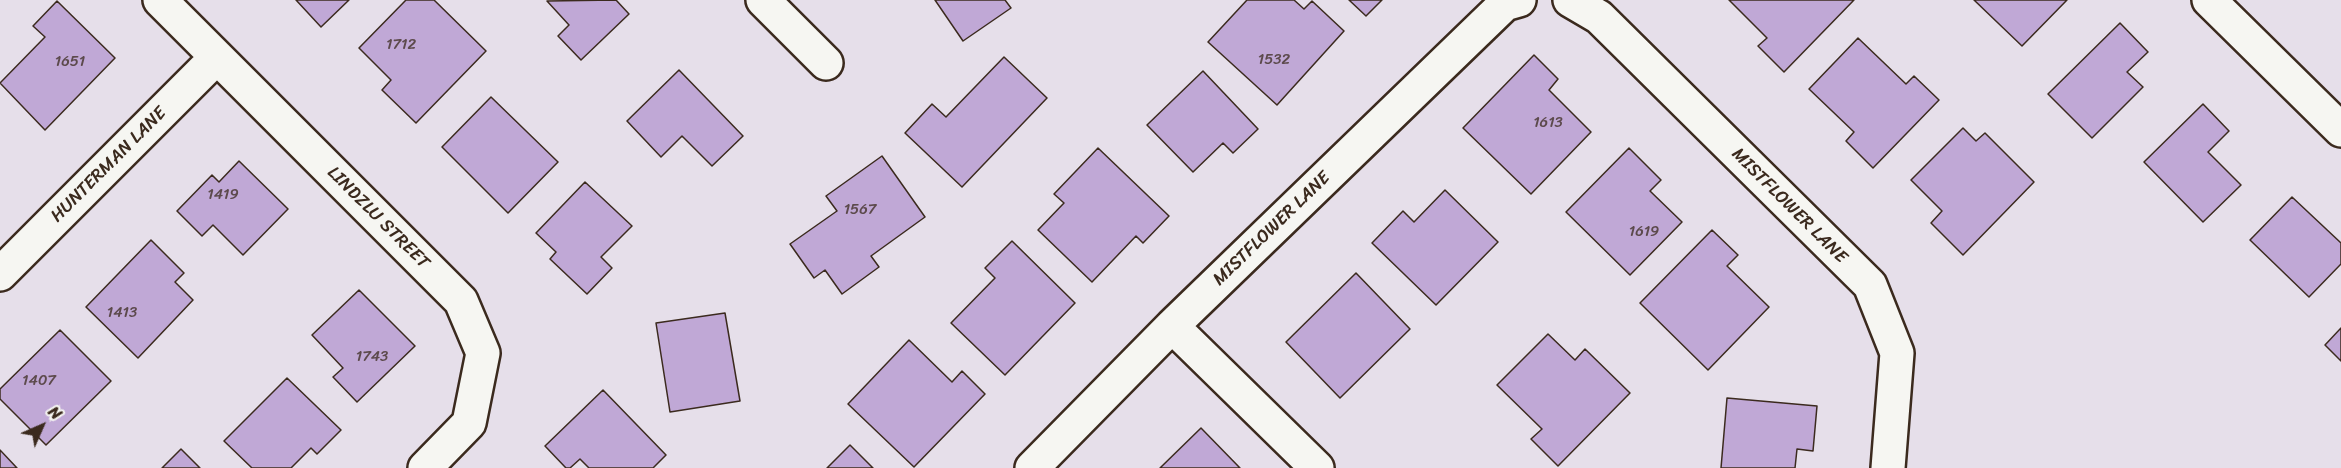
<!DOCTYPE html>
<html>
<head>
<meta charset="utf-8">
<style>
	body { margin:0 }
	#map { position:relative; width:2341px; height:468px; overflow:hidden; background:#e6dfea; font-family:Sriracha,sans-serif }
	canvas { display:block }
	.north { position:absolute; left:12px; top:396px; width:60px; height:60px; -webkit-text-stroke:4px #f6f6f2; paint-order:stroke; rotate:45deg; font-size:16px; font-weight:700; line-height:24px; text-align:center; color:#3b2a1e }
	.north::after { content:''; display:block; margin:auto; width:21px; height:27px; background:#3b2a1e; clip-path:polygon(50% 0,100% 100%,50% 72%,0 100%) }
</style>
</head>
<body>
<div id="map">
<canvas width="2341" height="468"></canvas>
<div class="north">N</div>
</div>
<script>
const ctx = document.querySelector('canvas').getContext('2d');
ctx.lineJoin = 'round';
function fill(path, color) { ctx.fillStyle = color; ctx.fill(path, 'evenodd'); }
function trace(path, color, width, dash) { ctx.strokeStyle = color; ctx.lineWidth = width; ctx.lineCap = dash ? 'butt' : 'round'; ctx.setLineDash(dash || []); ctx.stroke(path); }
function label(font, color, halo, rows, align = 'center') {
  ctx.font = font + ' Sriracha,sans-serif'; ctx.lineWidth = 5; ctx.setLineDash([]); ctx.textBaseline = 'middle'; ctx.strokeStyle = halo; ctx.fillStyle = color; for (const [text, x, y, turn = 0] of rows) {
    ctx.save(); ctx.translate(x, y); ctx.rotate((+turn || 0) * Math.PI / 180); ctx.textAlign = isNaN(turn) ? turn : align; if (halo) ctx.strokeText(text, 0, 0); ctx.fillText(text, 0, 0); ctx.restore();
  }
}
const building = new Path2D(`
	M296,0h53l-28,27z
	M406,0h28l52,51 -70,72 -34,-33 9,-10 -32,-32z
	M616,0l13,14 -48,46 -23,-24 11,-11 -22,-24z
	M935,0h70l6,8 -48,33z
	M1247,0h47l10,9 8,-8 32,30 -67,74 -69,-63z
	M1349,0h33l-16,16z
	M1729,0h125l-70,72 -26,-26 9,-8z
	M1974,0h93l-45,46z
	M57,1l58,57 -70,72 -45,-47 45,-46 -12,-11z
	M2120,23l28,29 -21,20 16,15 -51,51 -44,-44z
	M1858,38l48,46 8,-8 25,24 -66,68 -27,-27 8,-9 -45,-43z
	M1534,55l24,24 -9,11 42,42 -60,62 -68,-66z
	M1004,57l43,41 -85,89 -57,-54 27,-29 14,13z
	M679,70l64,66 -31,30 -30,-30 -21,21 -34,-36z
	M1203,71l55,58 -25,24 -10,-10 -30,29 -46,-47z
	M491,97l67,65 -50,51 -66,-66z
	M2203,104l26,27 -21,21 33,33 -38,37 -59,-60z
	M1963,128l13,13 9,-8 49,49 -71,73 -32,-32 11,-12 -31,-31z
	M1098,148l71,68 -26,27 -7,-7 -44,46 -54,-52 26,-27 -10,-9z
	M1629,148l32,32 -11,11 32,31 -52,53 -64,-63z
	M882,156l43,61 -54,39 8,11 -37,27 -17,-24 -11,8 -24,-34 47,-33 -11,-15z
	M239,161l49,48 -45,46 -30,-30 -11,11 -25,-25 35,-36 7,7z
	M585,182l47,44 -31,31 11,11 -25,26 -37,-35 6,-7 -20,-19z
	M1445,190l53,52 -62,63 -64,-62 31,-32 11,11z
	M2292,197l49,46v21l-32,33 -59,-57z
	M1712,230l26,25 -11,11 42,41 -61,63 -68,-67z
	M151,240l33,33 -9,9 18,18 -55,58 -52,-51z
	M1012,241l63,62 -70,72 -54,-52 44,-45 -10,-10z
	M1356,273l54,56 -70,69 -54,-56z
	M359,290l56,56 -58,56 -24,-25 10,-9 -31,-33z
	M725,313l15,88 -70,11 -14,-89z
	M2341,328v33l-16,-16z
	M60,330l51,51 -65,64 -46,-46v-10z
	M1548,334l27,26 10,-11 45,44 -72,73 -27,-27 11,-10 -45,-44z
	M909,340l43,42 10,-11 23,23 -71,73 -66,-63z
	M287,378l54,52 -24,24 -6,-6 -20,20h-39l-28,-27z
	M603,390l63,65 -13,13h-64l-9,-9 -10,9h-4l-21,-22z
	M1727,398l90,8 -4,45 -16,-2 -2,19h-74z
	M1201,428l39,40h-80z
	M850,445l23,23h-46z
	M181,449l19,19h-38z
	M0,450l17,18h-17z`);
fill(building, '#c0a8d6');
trace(building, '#3b2a1e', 1.5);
const street = new Path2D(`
	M160,0l301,301 22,52 -14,70 -44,45
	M763,0l63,63
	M1570,0l29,17 271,268 27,68 -9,115
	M2209,0l132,130
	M0,274l217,-217
	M1172,326l145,142
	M1032,468l140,-142 333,-322 14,-4`);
trace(street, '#3b2a1e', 38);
trace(street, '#f6f6f2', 33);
label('15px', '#5c4a4c', null, [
	["1712",401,45],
	["1532",1274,60],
	["1651",70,62],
	["1613",1548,123],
	["1419",223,195],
	["1567",860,210],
	["1619",1644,232],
	["1413",122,313],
	["1743",372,357],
	["1407",39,381]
]);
label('18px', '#3b2a1e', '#f6f6f2', [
	["HUNTERMAN LANE",109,165,-45],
	["MISTFLOWER LANE",1789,206,45],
	["LINDZLU STREET",378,218,45],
	["MISTFLOWER LANE",1272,229,-44]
]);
</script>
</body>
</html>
